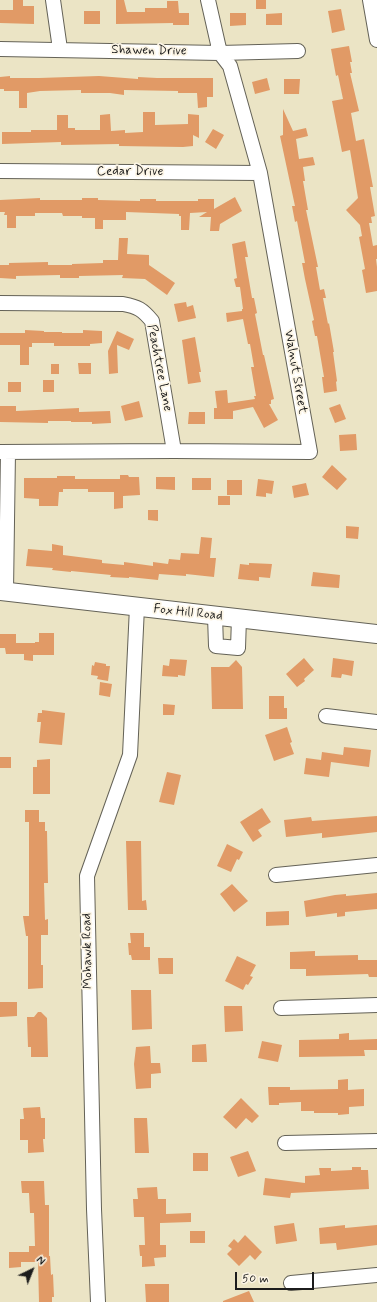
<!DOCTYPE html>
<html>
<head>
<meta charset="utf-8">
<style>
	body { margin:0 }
	#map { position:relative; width:377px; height:1302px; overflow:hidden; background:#ebe4c5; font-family:Mynerve,sans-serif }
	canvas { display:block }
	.north { position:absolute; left:12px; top:1250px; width:40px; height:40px; -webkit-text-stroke:3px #fcf5e5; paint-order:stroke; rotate:43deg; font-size:11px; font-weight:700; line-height:16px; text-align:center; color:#1c1c1c }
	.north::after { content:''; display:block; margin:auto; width:14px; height:18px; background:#1c1c1c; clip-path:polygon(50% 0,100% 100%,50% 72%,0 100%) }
	.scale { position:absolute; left:235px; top:1272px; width:79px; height:18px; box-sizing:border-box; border:2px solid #1c1c1c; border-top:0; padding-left:5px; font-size:12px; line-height:14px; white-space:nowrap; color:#1c1c1c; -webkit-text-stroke:3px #fcf5e5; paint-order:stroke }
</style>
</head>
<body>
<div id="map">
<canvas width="377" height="1302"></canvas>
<div class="north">N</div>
<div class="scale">50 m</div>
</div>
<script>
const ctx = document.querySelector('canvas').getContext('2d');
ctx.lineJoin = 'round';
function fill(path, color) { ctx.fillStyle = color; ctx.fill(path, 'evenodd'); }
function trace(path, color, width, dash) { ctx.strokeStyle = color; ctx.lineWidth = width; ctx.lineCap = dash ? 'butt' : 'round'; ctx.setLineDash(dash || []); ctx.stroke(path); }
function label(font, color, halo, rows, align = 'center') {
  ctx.font = font + ' Mynerve,sans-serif'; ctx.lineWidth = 3.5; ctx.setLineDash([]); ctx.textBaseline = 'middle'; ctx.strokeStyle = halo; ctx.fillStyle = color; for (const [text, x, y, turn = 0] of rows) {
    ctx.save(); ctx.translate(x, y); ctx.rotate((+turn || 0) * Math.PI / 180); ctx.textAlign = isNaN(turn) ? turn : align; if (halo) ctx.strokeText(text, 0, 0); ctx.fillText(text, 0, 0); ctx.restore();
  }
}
fill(new Path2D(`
	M13,0h10v6h11v18l-34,-1v-13h13z
	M116,0h8l3,12h18v-4h22v-7h11l1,12h10v12h-16v-2l-57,1z
	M256,0h10v9h-10z
	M341,9l4,21 -13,3 -4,-22z
	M84,11h16v13h-16z
	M230,13h16v12l-16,1z
	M282,13v12h-16v-11z
	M349,46l3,16h-2l2,11h-2l9,38 -8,2 5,28 8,-2 9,48h-3l5,29 -4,1 1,6h-3l4,23 4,-1v14h-1l1,8v24l-11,2 -4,-23 3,-1 -6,-32 3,-1 -2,-11 -14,-15 12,-12 -8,-48 -8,2 -10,-51 11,-2 -5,-24 -2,1 -5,-27z
	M10,76v2h29l60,-2 39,3v-2l19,1h56v19h-6v10l-9,1 -1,-15h-19v-2l-54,-1v5l-14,-2h-29v-3l-41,1 -13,2v15h-8v-17h-15v-2h-4v-12z
	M267,78l3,12 -15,4 -3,-12z
	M284,79h16l-1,15h-15z
	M283,109l10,22 13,-3 2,8 -12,3 3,20 14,-2 2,8 -12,2 2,14h-2l5,29h-2l12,57h-2l4,23 4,-1 2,9h-3l5,26 1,-1 5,29h-1l4,29 -1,1 1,9 -13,2 -2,-16h2l-7,-41h-2l-3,-15 2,-1 -9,-41 -3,-16h3l-8,-42 -2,1 -3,-16h3l-15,-70 3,-1z
	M143,112h12v13l33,-1v-10l11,1v23l-6,-3v11l-10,1 -64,-1v-2l-58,1v-3l-59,2v-12h29v-2h26v-15h11v13h7v2h25v-15l10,-1 1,17 14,-1v3l18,-1z
	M213,129l11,6 -8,14 -11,-7z
	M235,197l7,14 -22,13 -1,7h-9l1,-14h-12l8,-5 -17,1 -1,17h-8v-14h-2v-2l-53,-2v8h-23v9h-8v-11h-13v-2h-19l-1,-3h-27v3h-19v12h-9v-13h-3l1,-3h-5v-12l40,-2v2h42v-2h16v2l42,1v-2h16v2h42v-2h16v10z
	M119,238h9l-1,16 22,1v10l26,18 -8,12 -22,-16 -23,-1 1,-3 -44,1v2h-19v-3l-44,1v3l-16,-1v-13h9v-2l39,-1v3h24v-1l31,-1v-3h15z
	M245,241l3,16h-3l7,41h2l3,15 -2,1 8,41h1l2,9 8,35 -3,1v4h-2l9,16 -14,8 -11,-21 -20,4v8h-19v-11h3l-2,-17 12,-1 1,13 27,-4 -1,-3h2l-5,-29h3l-4,-23h-2l-5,-25 -16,3 -1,-9 16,-2v-2h1l-3,-22h-4l-2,-8 3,-1 -5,-34z
	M186,302l1,5 6,-2 3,13 -18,4 -4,-18z
	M25,330l19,1v1h18v1h21v-3l19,1v12l-12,1v2h-36v-3h-22v4h-3v18h-9v-20h-20v-12h25z
	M117,331l17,8 -5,11 -12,-5 1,28 -9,1 -1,-23z
	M195,337l6,35h-2l2,10 -13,2 -6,-44z
	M78,363h13v11h-12z
	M51,364h8v10h-8z
	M43,380h11v12h-11z
	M8,382h13v10h-13z
	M139,401l4,16 -18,4 -4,-15z
	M340,404l6,15 -11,4 -6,-15z
	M0,406h16v5l63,-3v4l31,-1 1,12 -19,1v-2h-21v-1h-23v2l-48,-1z
	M189,412h16v12h-17z
	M356,434l1,16 -17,1 -1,-16z
	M332,465l15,14 -10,11 -15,-13z
	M120,475h8l1,2h10l1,18 -17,1v12l-9,1v-17h-26v-3h-25v3h-4l-1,14h-19v-7l-15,-1v-20h33v-2h18v3h45z
	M156,477h19v13l-19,-1z
	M192,478h19v12h-19z
	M258,479l16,2 -2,13 -6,-1v4l-10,-1z
	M227,480h15v15h-15z
	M306,483l3,12 -15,3 -2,-12z
	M218,496h12v9h-12z
	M148,510h10v11l-10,-1z
	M346,526l13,1 -1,12 -12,-1z
	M201,537l11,1 -2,20h6l-2,19 -28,-3v2l-27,-2 -1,6 -29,-3v1l-19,-1 1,-2 -40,-4v1l-19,-2 1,-2 -27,-2 2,-17 24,2v-7l11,2v9l39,5v3l22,2v-3l29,4v-4l15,2 1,-5 11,1 1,-7 18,1z
	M249,563l23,1 -2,14 -11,-1v4l-21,-2 2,-15 9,1z
	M313,572l27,3 -1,13 -28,-2z
	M39,633h15v22h-21v6l-9,-1v-6h-18l-1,-6h-5v-14h16v9h19v-1h4z
	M304,658l10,12 -10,9 1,2 -8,6 -11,-13z
	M333,658l21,3 -2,15 -10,-2 -1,4 -10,-1z
	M170,659l17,1 -2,16 -7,-1v2l-16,-1 1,-11 6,1z
	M236,660l6,7 1,42h-31l-1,-42h18z
	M95,662l11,2v2h4l-2,15 -11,-2 1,-3 -7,-1 1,-10 2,1z
	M100,682l12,2 -2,13 -11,-2z
	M269,696h15v12h3v11h-18z
	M163,704l12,1 -1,10h-11z
	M42,710l23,3 -3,32 -23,-2 2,-21h-4l1,-9h4z
	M287,727l5,15 -2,1 4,11 -20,7 -9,-26z
	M344,747l27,3 -2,17 -38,-5 -2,15 -25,-3 2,-16 15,2 1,-8 21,3z
	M0,757h11v11h-11z
	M50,759v35h-17v-27h4v-7z
	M167,772l14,3 -7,30 -15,-3z
	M262,808l9,14 -13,8 4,6 -9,6 -13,-20z
	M25,810h14v12h6v9h2l1,52h-4l1,37 3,-1v16h-7v30h2v23l-15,1v-53h-2l-3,-20h6v-94h-4z
	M377,816v16l-55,6v-5l-36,4 -2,-17 27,-3 1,4z
	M126,841h15l1,60 4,-1 1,10h-19z
	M227,844l16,8 -4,8 -2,-1 -6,13 -14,-6z
	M232,884l16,17 -14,11 -14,-18z
	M377,893v16l-32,3v4l-8,1v-4l-31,4 -2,-16 31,-6 11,-1v2z
	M289,911v14l-23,1v-14z
	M130,933h14v14h6v13h-18l-1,-5h-2l-1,-12h3z
	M315,951v5l43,-1v5h19v17h-8l-1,-3 -62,2v-7h-16v-17z
	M237,956l19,9 -6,11 3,1 -5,8 -2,-1 -3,6 -18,-9z
	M158,958h15v16h-14z
	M131,990h20l1,39 -20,1z
	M0,1002h17v14l-17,1z
	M224,1006h18l1,25 -18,1z
	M38,1012h3l6,6 1,39h-17v-10h-3l-1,-30h7z
	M349,1033v7l28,-1v11h-13l1,6 -66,1v-17l40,-1v-5z
	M262,1041l20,4 -4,17 -20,-4z
	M206,1044l1,18h-15v-17z
	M150,1046l1,17h9l1,10 -10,1v14l-15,1 -2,-25 2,-17z
	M348,1079v11l16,-1v17l-15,1v7l-11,1v-2h-24v-2h-13v-9l-22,1v2h-10l-1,-18h22v3l48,-1v-9z
	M241,1098l18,18 -7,7 -6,-5 -10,11 -13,-12z
	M40,1107l1,11h4v21h-2l1,13 -16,1v-13h-8v-21h4l-1,-11z
	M134,1118h13l2,35h-14z
	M248,1151l8,20 -18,6 -8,-20z
	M193,1153h15v18h-15z
	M352,1167h9v3h7l1,19 -78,4 -1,5 -27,-3 2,-17 40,5v-7l15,-1 -1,-7h12v3l21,-1z
	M21,1181h23l1,24h4v51h1l1,19 2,-1 1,23h-2v5h-13l-1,-40h-17v5l-12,1v-16h20v-6h6l-1,-33h-4l-1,-20h-7z
	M157,1187l1,12h8v15l25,-1v9l-31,1v22h6v12l-12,1 1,8 -13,1v-11h-2l-1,-11h6l-1,-28h-10l-1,-18h5l-1,-11z
	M294,1223l3,18 -21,3 -2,-18z
	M345,1225v3l32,-3v20l-40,5 -1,-7 -16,1 -1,-16z
	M190,1231h15v12h-15z
	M245,1235l17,17 -7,8 -5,-5 -11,11 -12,-12 5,-5 -4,-3 6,-7 4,4z
	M145,1284h24v18h-23z
	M249,1291l5,11h-31v-1z`), '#e19a66');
const minor = new Path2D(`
	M53,0l7,49
	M370,0l7,40
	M0,49l220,4 78,-2
	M0,171l260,2
	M0,303l123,1c15,3 19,5 29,17l22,130
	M0,452l174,-1 136,1 -50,-279 -30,-107 -10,-13 -12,-53
	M6,591l2,-139
	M215,616l1,30 22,2 1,-30
	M326,716l51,6
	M276,875l101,-10
	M281,1008l96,-3
	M285,1143l92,-2
	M291,1283l86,-8
	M98,1302l-4,-93 -7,-333 43,-121 7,-148`);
const major = new Path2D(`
	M0,591l377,43`);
trace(minor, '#646257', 16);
trace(major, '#646257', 20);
trace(minor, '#fff', 14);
trace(major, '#fff', 18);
label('13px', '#1c1c1c', '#fcf5e5', [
	["Shawen Drive",149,51,1],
	["Cedar Drive",130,172],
	["Peachtree Lane",159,368,79],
	["Walnut Street",295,372,80],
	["Fox Hill Road",188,613,6],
	["Mohawk Road",88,951,-91]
]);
</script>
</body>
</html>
